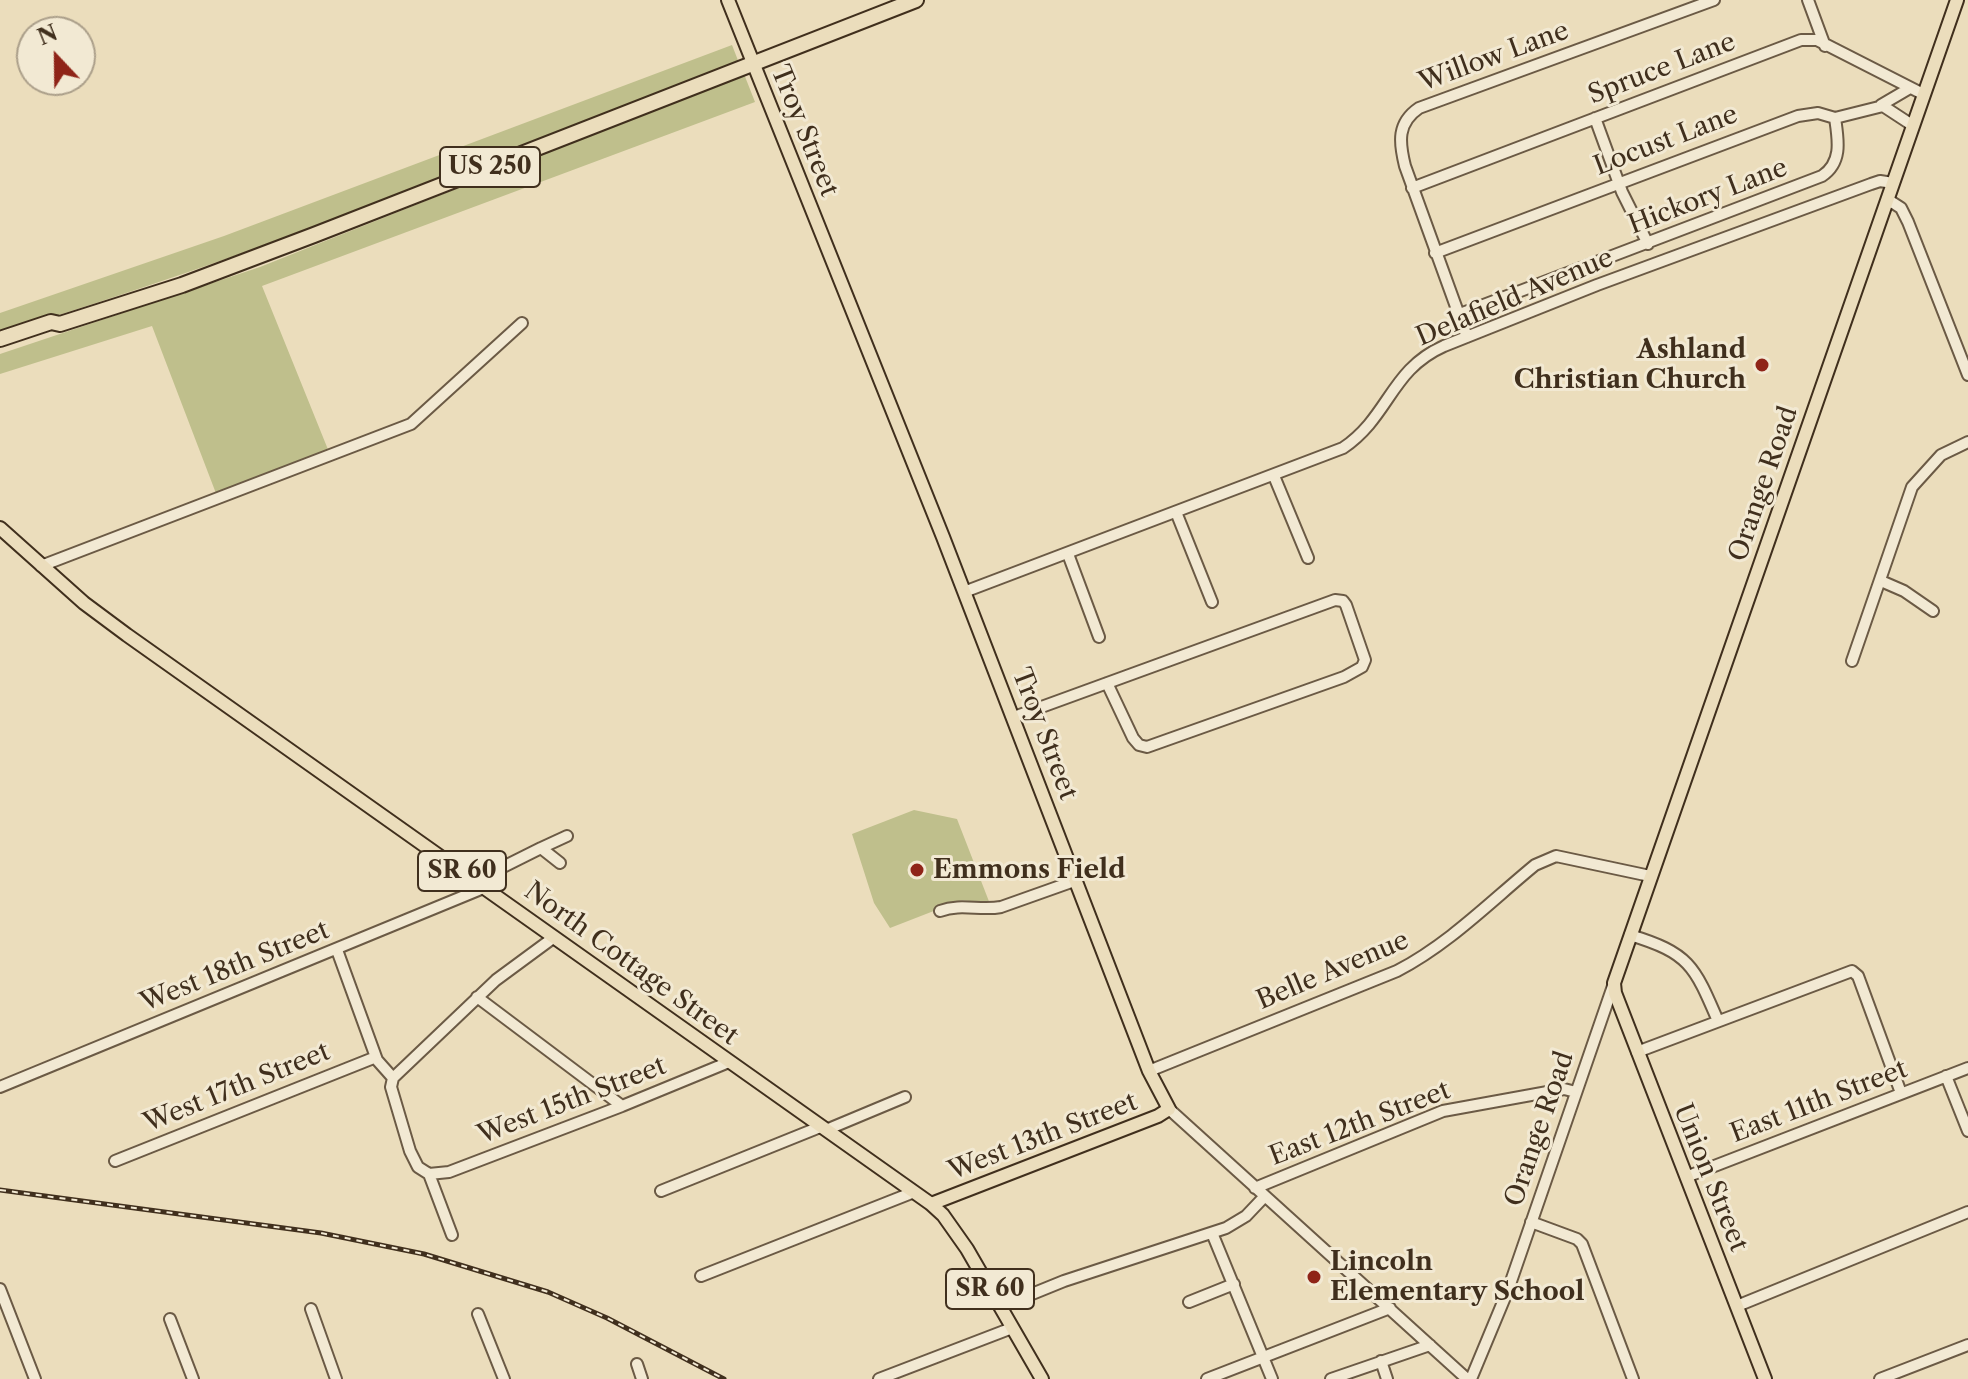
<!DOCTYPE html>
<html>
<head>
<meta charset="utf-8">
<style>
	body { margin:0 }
	#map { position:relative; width:1968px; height:1379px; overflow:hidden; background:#ebddbc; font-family:"Libre Caslon Text",serif }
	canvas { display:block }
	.north { position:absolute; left:16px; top:16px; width:80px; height:80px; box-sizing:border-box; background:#f2e9d3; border:2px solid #ab9f8a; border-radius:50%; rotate:338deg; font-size:22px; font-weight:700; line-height:32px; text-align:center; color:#402f1d }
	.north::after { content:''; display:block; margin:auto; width:28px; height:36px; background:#8f2418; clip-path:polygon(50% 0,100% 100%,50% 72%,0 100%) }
</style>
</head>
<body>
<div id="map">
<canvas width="1968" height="1379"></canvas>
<div class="north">N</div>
</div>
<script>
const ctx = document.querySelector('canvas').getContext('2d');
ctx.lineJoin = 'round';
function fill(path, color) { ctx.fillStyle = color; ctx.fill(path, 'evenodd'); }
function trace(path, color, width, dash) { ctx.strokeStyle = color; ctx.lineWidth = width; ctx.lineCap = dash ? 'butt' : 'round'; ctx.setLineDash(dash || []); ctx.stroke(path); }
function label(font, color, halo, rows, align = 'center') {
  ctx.font = font + ' "Libre Caslon Text",serif'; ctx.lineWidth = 6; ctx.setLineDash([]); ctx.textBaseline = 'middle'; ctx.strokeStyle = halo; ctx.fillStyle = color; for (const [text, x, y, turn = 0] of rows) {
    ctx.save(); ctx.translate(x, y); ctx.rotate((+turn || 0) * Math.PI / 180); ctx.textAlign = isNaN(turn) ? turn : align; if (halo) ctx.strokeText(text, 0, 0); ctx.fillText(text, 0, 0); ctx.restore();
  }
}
fill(new Path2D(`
	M732,45l7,18c-244,95 -488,195 -739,270v-20l224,-77z
	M744,74l11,28 -493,184 67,166 -112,44 -65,-170 -152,48v-20l260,-87z
	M914,810l43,9 33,85 -28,-4 -72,28 -16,-25 -22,-69z`), '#bfbf8c');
const minor = new Path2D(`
	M1808,0l17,46
	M1881,105l29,-17
	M1595,118l27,74 26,52
	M1412,188l389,-148h16l106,54
	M1887,199l14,9 7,14 60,153
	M1435,253l363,-137 20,-3 17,5 48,-12 29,19
	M1460,314l362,-138c21,-14 16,-37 13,-58
	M1467,337l-62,-171c-6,-24 -8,-43 14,-58l295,-108
	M1274,476l34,82
	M1176,512l36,90
	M1068,554l31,83
	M41,566l370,-142 111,-101
	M1881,581l23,10 29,20
	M964,592l379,-144c47,-32 47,-78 101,-102l153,-61 274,-101 9,-3 13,2
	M1852,661l60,-174 29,-32 27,-13
	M1014,717l321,-117 8,1 3,4 19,55 -3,7 -18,10 -197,70 -8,-2 -6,-7 -26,-55
	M541,848l26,-12
	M940,911c21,-8 40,0 61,-4l76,-27
	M1630,935c59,18 64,30 88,86
	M337,950l40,110 16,18
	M477,997l145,109
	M1637,1052l215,-81 6,5 43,117
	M1149,1071l248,-100c52,-27 93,-69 138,-106l21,-9 94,20
	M1946,1076l22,55
	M393,1078l103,-98 57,-42
	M393,1078l-2,9 19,64 8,16 11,7 23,61
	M0,1087l486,-200 7,-15 48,-24 19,15
	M1169,1109l298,270
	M826,1130l79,-33
	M115,1161l261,-104
	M429,1174l20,-2 173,-66 107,-44
	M1686,1177l282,-109
	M1255,1188l188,-77 121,-22 12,3
	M661,1191l159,-64
	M1531,1222l46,17 5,5 51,135
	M1212,1233l60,146
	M701,1276l213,-84
	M0,1289l35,90
	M1189,1302l45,-18
	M1737,1306l231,-94
	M1000,1307l64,-26 162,-53 20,-12 19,-20
	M311,1309l25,70
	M478,1314l26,65
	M170,1319l23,60
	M1381,1361l6,18
	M637,1364l5,15
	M879,1379l133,-51
	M1207,1379l183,-71
	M1331,1379l99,-34
	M1471,1379l37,-89 105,-304
	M1880,1379l88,-34`);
const major = new Path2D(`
	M728,0l215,537 206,534 20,38 -11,7 -227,88
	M0,528l84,75 43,32 804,569 12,11 24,34 75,130
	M1765,1379l-150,-386 -1,-10 343,-983`);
const highway = new Path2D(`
	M0,339l51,-17 9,2 122,-39 132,-50 602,-235`);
trace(minor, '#6b5a45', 14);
trace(major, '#402f1d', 16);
trace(highway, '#402f1d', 18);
trace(minor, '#f2e9d3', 10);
trace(major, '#ebddbc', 12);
trace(highway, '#ebddbc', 14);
const rail = new Path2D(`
	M0,1190l321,43 103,21 124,38 59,26 117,61`);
trace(rail, '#402f1d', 5);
trace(rail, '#f2e9d3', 2, [6]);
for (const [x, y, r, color] of [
	[1762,365,8,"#8f2418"],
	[917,870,8,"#8f2418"],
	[1314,1277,8,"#8f2418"]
]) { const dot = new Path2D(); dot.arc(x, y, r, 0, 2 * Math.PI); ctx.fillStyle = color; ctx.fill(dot); trace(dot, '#f2e9d3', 3); }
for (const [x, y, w] of [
	[490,167,100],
	[462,871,88],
	[990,1289,88]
]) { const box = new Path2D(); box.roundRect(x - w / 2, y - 20, w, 40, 6); ctx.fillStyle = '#f2e9d3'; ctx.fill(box); trace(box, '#402f1d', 2); }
label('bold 24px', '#402f1d', null, [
	["US 250",490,167],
	["SR 60",462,871],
	["SR 60",990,1289]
]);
label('26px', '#402f1d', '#f2e9d3', [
	["Willow Lane",1494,57,-20],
	["Spruce Lane",1662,69,-21],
	["Troy Street",804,131,68],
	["Locust Lane",1666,141,-21],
	["Hickory Lane",1708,197,-21],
	["Delafield Avenue",1515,298,-23],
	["Orange Road",1764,484,-71],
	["Troy Street",1044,734,69],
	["North Cottage Street",631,964,36],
	["West 18th Street",235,967,-22],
	["Belle Avenue",1333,971,-23],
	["West 17th Street",237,1088,-22],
	["West 15th Street",572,1101,-21],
	["East 11th Street",1819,1102,-21],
	["East 12th Street",1360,1124,-21],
	["Orange Road",1540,1129,-71],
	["West 13th Street",1043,1137,-21],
	["Union Street",1710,1178,68]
]);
label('bold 26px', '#402f1d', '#f2e9d3', [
	["Ashland",1746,350,"right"],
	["Christian Church",1746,380,"right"],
	["Emmons Field",933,870],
	["Lincoln",1330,1262],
	["Elementary School",1330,1292]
], 'left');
</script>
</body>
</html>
